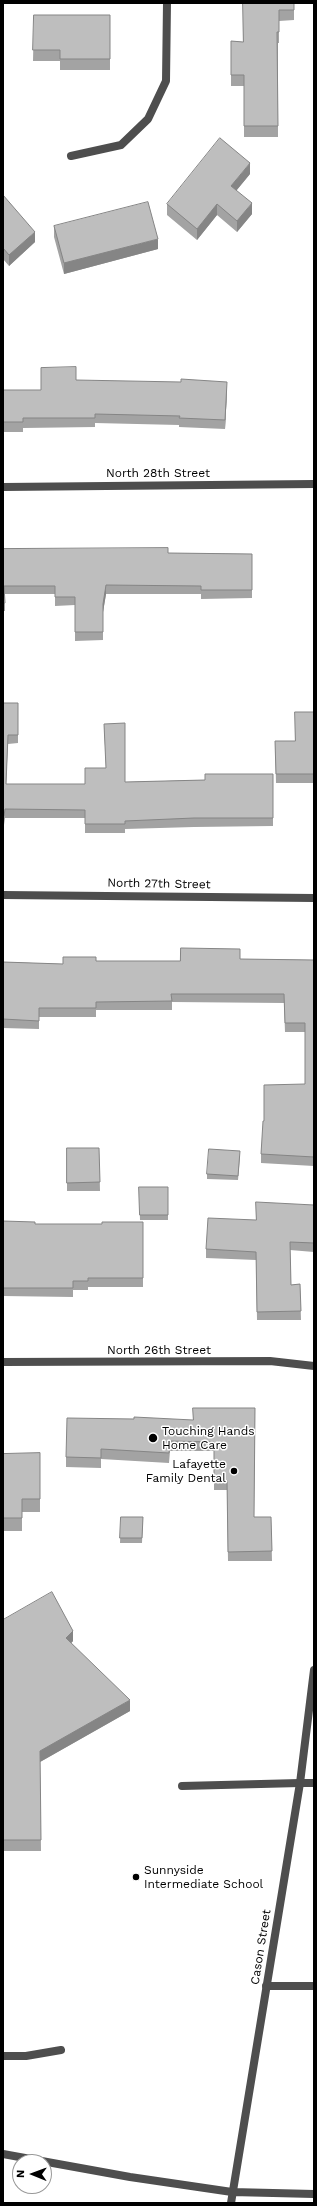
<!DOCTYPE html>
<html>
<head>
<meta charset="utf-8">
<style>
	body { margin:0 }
	#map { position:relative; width:317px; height:2206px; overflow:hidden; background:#fff; font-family:"Work Sans",sans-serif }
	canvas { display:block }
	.frame { position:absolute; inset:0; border:4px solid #000; pointer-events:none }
	.north { position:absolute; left:12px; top:2154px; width:40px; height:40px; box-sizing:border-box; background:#fff; border:1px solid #999; border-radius:50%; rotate:271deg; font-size:11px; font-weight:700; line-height:16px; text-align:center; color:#000 }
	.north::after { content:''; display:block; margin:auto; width:14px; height:18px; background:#000; clip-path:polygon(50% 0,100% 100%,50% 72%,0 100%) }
</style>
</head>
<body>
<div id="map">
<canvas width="317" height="2206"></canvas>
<div class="frame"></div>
<div class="north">N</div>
</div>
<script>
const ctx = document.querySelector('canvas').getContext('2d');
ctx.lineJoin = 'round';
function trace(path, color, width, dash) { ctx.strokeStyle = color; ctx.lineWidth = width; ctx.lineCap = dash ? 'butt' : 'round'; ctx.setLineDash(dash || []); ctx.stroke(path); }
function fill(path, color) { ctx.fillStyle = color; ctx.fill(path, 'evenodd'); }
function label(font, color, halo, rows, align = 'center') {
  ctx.font = font + ' "Work Sans",sans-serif'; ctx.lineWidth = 3; ctx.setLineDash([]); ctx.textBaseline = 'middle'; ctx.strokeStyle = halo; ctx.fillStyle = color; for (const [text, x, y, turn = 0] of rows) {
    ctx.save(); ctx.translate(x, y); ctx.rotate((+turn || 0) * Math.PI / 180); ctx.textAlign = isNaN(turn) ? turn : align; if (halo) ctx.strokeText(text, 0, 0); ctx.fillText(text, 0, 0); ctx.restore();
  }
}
trace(new Path2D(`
	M182,1786l118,-3
	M266,1986h48
	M3,2056h23l35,-6
	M3,2154l127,23 102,15`), '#4e4e4e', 8);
trace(new Path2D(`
	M71,156l50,-11 27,-26 18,-38 1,-78
	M3,487l311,-3
	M3,895l311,3
	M3,1362l267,-1 44,5
	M300,1783h14
	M232,2192l82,2
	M231,2203l69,-420 14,-113`), '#4e4e4e', 8);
fill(new Path2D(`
	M243,3h51v17l-15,1v22h-1v94h-34v-51h-13v-45l12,1z
	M34,15h76v55h-50v-9h-27z
	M250,174l-14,17 16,23 -15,18 -20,-17 -20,25 -30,-25v-11z
	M3,195l32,47 -26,24 -6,-7z
	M54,226l104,23 -94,25 -10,-37z
	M76,380l151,11 -2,38 -46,-2v-2l-84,-2v4l-72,1v4h-20v-42h38z
	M3,549l165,4 84,1v44l-51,1v-5h-95l-3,18v28l-28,1v-36l-20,1v-12h-50v17h-2z
	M3,703h15v40l-10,1 -2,40h79l21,-16 -2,-44 21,58 80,-2 68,-6v52l-79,1 -69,2v4h-40v-15h-80l-1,7h-1z
	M314,712v71h-38l-1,-42h20z
	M240,959l74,1v206l-53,-3v-9l3,-33 41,-37v-52h-20l-1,-29 -112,-1v8h-76v7h-57v12l-36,-1v-66l60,2 33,-3h84z
	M67,1148h32l1,43h-33z
	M240,1156l-2,24 -31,-1v-5z
	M139,1187h29v33h-28z
	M314,1205v47l-24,-2 1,35 9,-1 1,36h-44l-1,-60 -50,-2v-9l50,-29z
	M3,1221l32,3h67l41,-2v65h-55v3h-15v7l-70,-1z
	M255,1408l-1,109h17l1,44h-44l-1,-71h-13v-39h-44l-1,12 -68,-4v9l-35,-1v-10l127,-37z
	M40,1453v59h-18v19h-19v-77z
	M121,1517h22l-1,26h-22z
	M3,1620l70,21 -2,2 59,68 -90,51 1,89h-38z`), '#a3a3a3');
fill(new Path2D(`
	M250,163v11l-19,23v-11z
	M252,203v11l-15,18v-11z
	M217,204v11l-20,25v-11z
	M35,232v10l-26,24v-11z
	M158,239v10l-94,25v-11z
	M227,382v9l-2,38v-9z
	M106,585v9l-3,18v-8z
	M73,1631v10l-7,8v-11z
	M130,1700v11l-90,51v-11z`), '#858585');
const building = new Path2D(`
	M243,3h51v7h-15v22h-2l1,94h-34v-51h-13v-34l12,1z
	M34,15h76v44h-50v-9h-27z
	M220,138l30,25 -19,23 21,17 -15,18 -20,-17 -20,25 -30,-25z
	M3,195l32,37 -26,23 -6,-7z
	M148,202l10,37 -94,24 -10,-37z
	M76,367v13l105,2v-3l46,3 -2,38 -46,-2 1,-2 -85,-2v4h-72v4h-20v-32h38v-22z
	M168,548v5l84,1v36h-51v-4l-95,-1 -3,19v28h-28v-35h-20v-11h-51l1,17h-2v-54z
	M3,703h15v32h-10l-2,49h79v-16h21l-2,-44 21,-1v59l80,-2v-6h68v44h-79l-69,3v3h-40v-14l-80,-1 -1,7h-1z
	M295,712h19v62h-38l-1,-33h20z
	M181,948l59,1v10l74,1v197l-53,-3 2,-33h1v-36l41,-1v-61h-20l-1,-29h-113l1,7 -76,1v6h-57v13l-36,-2v-57l60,2v-7h33v4h84z
	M67,1148h32l1,34 -33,1z
	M209,1149l31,2 -2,25 -31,-2z
	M139,1187h29v28h-28z
	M256,1202l58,3v38l-24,-1 1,43 9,-1 1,27 -44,1 -1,-60 -50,-3 2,-31 48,2z
	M3,1221l32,1v2h67v-2h41v56h-55v3h-15v7h-70z
	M193,1408h62l-1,109h17l1,34 -44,1 -1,-72h-13v-38l-44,-1 -1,12 -68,-4v9l-35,-1 1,-39 67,1v-2l59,3z
	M40,1453v46h-18v19h-19v-64z
	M121,1517h22l-1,21h-22z
	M52,1592l21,39 -7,7 64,62 -90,51 1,89h-38v-220z`);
fill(building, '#bebebe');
trace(building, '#858585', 1);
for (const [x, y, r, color] of [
	[153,1438,5,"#000"],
	[234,1471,4,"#000"],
	[136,1877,4,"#000"]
]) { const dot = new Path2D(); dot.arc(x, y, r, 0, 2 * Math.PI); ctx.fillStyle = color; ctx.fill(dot); trace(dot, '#fff', 1.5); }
label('12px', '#000', '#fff', [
	["North 28th Street",158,473],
	["North 27th Street",159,884,1],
	["North 26th Street",159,1350],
	["Cason Street",261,1947,-81]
]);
label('12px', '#000', '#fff', [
	["Touching Hands",162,1431],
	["Home Care",162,1445],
	["Lafayette",226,1464,"right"],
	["Family Dental",226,1478,"right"],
	["Sunnyside",144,1870],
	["Intermediate School",144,1884]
], 'left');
</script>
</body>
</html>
